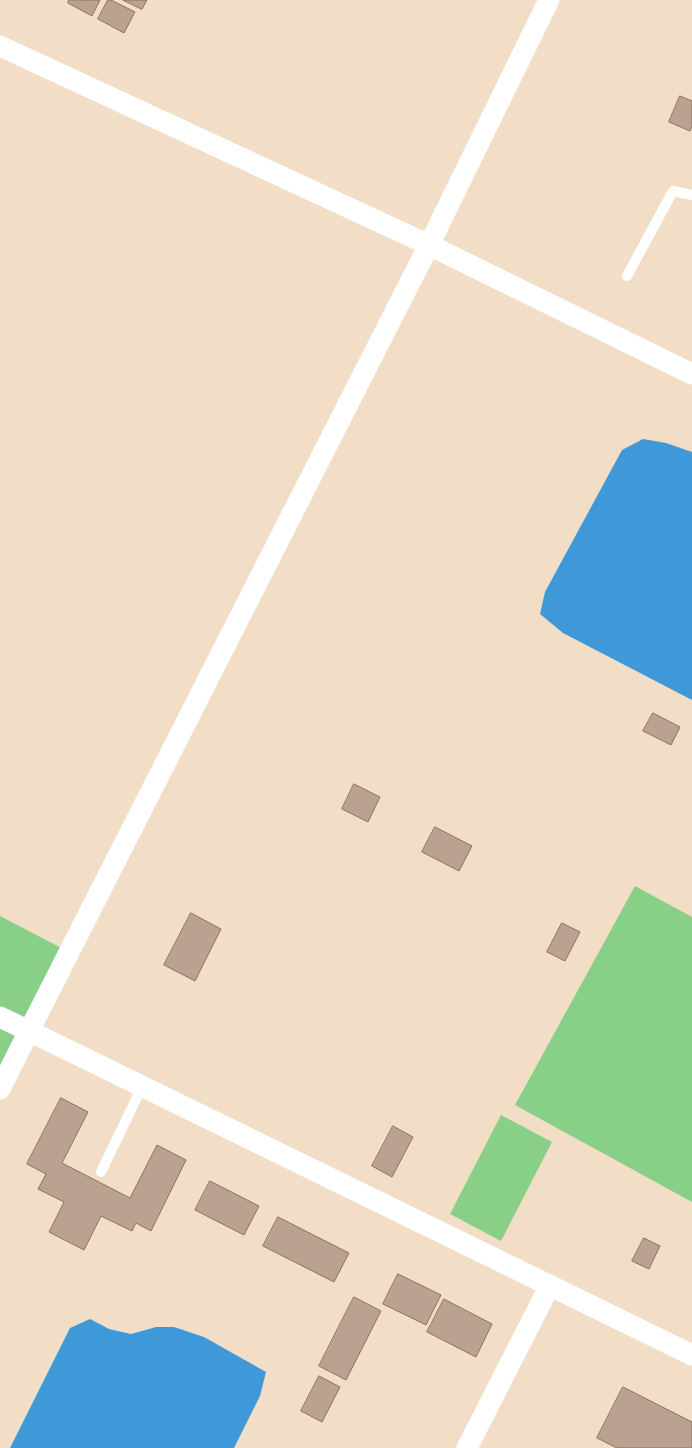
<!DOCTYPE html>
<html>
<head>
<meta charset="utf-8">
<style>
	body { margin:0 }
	canvas { display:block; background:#f2dec6 }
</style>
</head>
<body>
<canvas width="692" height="1448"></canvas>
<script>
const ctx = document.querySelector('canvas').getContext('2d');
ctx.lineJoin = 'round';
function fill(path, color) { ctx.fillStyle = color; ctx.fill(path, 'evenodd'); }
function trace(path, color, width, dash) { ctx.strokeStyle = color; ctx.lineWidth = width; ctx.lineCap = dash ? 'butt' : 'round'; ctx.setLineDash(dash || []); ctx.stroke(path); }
fill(new Path2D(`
	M635,886l57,31v285l-177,-97z
	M0,916l69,36 -69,139z
	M501,1115l51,27 -51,99 -51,-27z`), '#88cf88');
fill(new Path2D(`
	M643,439l23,4 26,9v248l-129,-67 -23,-19 5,-22 77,-142z
	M90,1319l19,10 22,5 25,-7h18l30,10 62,35 -6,24 -26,52h-224l60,-120z`), '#3f98d8');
const building = new Path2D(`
	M69,0h31l-8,16 -24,-13z
	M108,0h3l24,12 -11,21 -26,-14z
	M123,0h24l-5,9z
	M680,96l12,5v25l-2,5 -21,-9z
	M653,713l27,14 -9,18 -28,-14z
	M354,784l26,13 -12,25 -26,-13z
	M435,827l37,19 -13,25 -37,-19z
	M191,913l30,16 -26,52 -31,-16z
	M562,923l18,9 -15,29 -18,-9z
	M61,1098l27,14 -26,51 68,35 27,-53 29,15 -35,71 -15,-8 -4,8 -31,-15 -17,34 -35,-18 15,-30 -26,-13 8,-15 -19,-10z
	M393,1126l20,11 -21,40 -20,-11z
	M210,1181l49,25 -15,29 -49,-25z
	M278,1217l71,36 -15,29 -71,-36z
	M644,1238l16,8 -11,23 -17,-8z
	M398,1274l43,21 -15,30 -43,-21z
	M354,1297l27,14 -35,69 -27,-14z
	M444,1299l48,25 -16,33 -49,-25z
	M319,1376l21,11 -18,35 -21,-11z
	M623,1387l69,35v26h-75l-20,-10z`);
fill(building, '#bba190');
trace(building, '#8b7262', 1);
trace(new Path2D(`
	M627,276l46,-85 19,4
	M101,1172l41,-85`), '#fff', 10);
trace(new Path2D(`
	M0,46l429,199 120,-245
	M0,1017l29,14 400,-786 263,129
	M0,1089l29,-58 663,324
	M467,1448l83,-163`), '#fff', 21);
</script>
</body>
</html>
